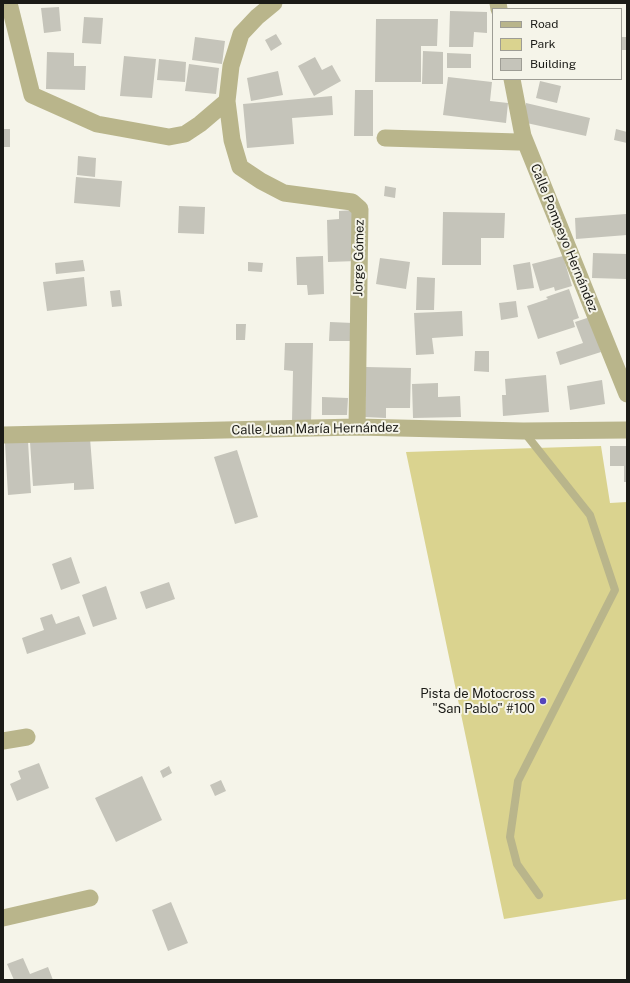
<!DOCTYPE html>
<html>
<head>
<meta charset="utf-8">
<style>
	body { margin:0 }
	#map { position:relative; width:630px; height:983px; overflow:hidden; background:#f5f4e9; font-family:"Public Sans",sans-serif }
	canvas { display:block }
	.frame { position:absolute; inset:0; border:4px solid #1b1b17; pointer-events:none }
	.legend { position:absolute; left:492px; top:8px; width:130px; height:72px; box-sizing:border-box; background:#f5f4e9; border:1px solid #9e9d95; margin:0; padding:5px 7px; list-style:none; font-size:12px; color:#1b1b17 }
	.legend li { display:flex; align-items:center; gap:8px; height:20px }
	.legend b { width:20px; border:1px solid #9e9d95 }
</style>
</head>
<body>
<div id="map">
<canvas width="630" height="983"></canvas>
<div class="frame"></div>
<ul class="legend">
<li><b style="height:5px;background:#b9b58b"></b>Road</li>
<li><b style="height:11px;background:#dad38f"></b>Park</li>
<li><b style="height:11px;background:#c5c4ba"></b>Building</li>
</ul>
</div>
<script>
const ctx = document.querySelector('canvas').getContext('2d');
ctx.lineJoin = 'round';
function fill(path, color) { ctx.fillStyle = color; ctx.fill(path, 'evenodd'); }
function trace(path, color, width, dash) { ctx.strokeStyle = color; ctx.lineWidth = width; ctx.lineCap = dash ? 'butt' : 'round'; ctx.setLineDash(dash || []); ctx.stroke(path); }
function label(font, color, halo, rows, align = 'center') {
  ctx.font = font + ' "Public Sans",sans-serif'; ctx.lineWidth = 4; ctx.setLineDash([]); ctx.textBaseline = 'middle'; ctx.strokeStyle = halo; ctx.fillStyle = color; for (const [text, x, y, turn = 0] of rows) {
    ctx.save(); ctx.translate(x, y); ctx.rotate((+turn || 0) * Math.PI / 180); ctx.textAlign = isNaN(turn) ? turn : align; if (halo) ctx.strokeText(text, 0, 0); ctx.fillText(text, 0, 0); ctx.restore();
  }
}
fill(new Path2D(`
	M601,446l9,57 17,-1v397l-123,20 -98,-467z`), '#dad38f');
fill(new Path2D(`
	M59,7l2,24 -17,2 -3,-25z
	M450,11l37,1v21l-13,-1 -1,15h-24z
	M84,17l19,1 -2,26 -19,-1z
	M376,19h62l-1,27h-16v36h-46z
	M276,34l6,10 -11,7 -6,-11z
	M195,37l30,4 -3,23 -30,-4z
	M621,37h6v13h-6z
	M423,51l20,1v32h-21z
	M47,52l27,1v13h12l-1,24 -39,-1z
	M447,53l24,1v14h-24z
	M124,56l32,3 -4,39 -32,-2z
	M315,57l7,13 10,-5 9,16 -27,15 -16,-30z
	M159,59l27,3 -1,20 -28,-2z
	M189,64l30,4 -3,26 -31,-3z
	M278,71l5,24 -32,6 -4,-23z
	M448,77l44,5 -2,19 18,2 -2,20 -63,-8z
	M540,81l21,5 -4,17 -21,-5z
	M355,90h18v46h-19z
	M332,96l1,19 -41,3 2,26 -47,4 -4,-44z
	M526,103l64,15 -4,18 -64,-14z
	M3,129h7v18h-7z
	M616,129l11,3v11l-13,-3z
	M78,156l18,2 -1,19 -18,-2z
	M76,177l46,4 -2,26 -46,-4z
	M385,186l11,2 -1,10 -11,-2z
	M179,206l26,1 -1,27 -26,-1z
	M355,210l2,51 -29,1 -1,-42 12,-1v-8z
	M443,212l62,1 -1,25h-23v27h-39z
	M626,214l1,21 -51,4 -1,-21z
	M593,253l34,1 -1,25 -34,-1z
	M323,256l1,38 -16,1 -1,-10h-10l-1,-28z
	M563,256l9,30 -17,5 -1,-4 -14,4 -8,-27z
	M380,258l30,4 -4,27 -30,-5z
	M83,260l2,11 -29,3 -1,-11z
	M248,262l15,1 -1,9 -14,-1z
	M530,262l4,26 -17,2 -4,-25z
	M84,277l3,29 -40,5 -4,-29z
	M417,277l18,1 -1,32h-18z
	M569,289l10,29 -6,2 2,7 -37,12 -11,-33 21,-7 -2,-2z
	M120,290l2,16 -10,1 -2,-16z
	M516,301l2,16 -17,3 -2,-17z
	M462,311l1,25 -31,2 2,16 -18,1 -2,-42z
	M590,317l11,35 -41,13 -4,-13 27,-9 -8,-21z
	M330,322l23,1 -1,18h-23z
	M236,324h10l-1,16h-9z
	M285,343h28l-2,80 -19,-1 1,-51 -9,-1z
	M475,351h14v21l-15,-1z
	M366,367l45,1 -1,40h-24v10l-21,-1z
	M546,375l3,37 -46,4 -1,-21h4l-1,-16z
	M602,380l3,24 -35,6 -3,-24z
	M438,383v14l22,-1 1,21 -48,1 -1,-34z
	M322,397l26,1 -1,17h-25z
	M90,438l4,51 -20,1v-7l-41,3 -3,-44z
	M28,441l3,52 -23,2 -3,-52z
	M610,446h17v36h-3v-16h-14z
	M237,450l21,67 -23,7 -21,-67z
	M71,557l9,26 -19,7 -9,-26z
	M169,582l6,17 -29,10 -6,-17z
	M106,586l11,33 -24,8 -11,-32z
	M52,614l4,10 23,-8 7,18 -59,20 -5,-16 22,-8 -4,-12z
	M39,763l10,25 -32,13 -7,-17 11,-5 -3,-8z
	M169,766l3,7 -9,5 -3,-7z
	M142,776l20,44 -46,22 -21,-44z
	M221,780l5,11 -11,5 -5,-11z
	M171,902l17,41 -20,8 -16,-41z
	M23,958l7,16 18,-7 5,13h-39l-7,-16z`), '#c5c4ba');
trace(new Path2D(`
	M524,432l66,83 25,75 -97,191 -8,56 7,27 22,31`), '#b9b58b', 8);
trace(new Path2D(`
	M9,3l23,92 65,29 72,13 16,-3 15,-10 27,-23
	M274,3l-17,14 -16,17 -10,32 -4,35 5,39 8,27 21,14 23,12 68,9 8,7 -3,218
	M498,3l1,6
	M512,79l11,57 104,258
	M385,138l133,4 5,-6
	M3,435l354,-8 166,4 104,-1
	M3,741l24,-4
	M3,918l87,-20`), '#b9b58b', 17);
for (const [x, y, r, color] of [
	[543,701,4,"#5444bc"]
]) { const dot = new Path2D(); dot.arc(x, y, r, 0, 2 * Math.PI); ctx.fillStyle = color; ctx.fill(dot); trace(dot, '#f5f4e9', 1.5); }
label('13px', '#1b1b17', '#f5f4e9', [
	["Calle Pompeyo Hernández",564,238,68],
	["Jorge Gómez",359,258,-89],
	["Calle Juan María Hernández",315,429,-1]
]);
label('13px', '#1b1b17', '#f5f4e9', [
	["Pista de Motocross",535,694],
	["\"San Pablo\" #100",535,709]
], 'right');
</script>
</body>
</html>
